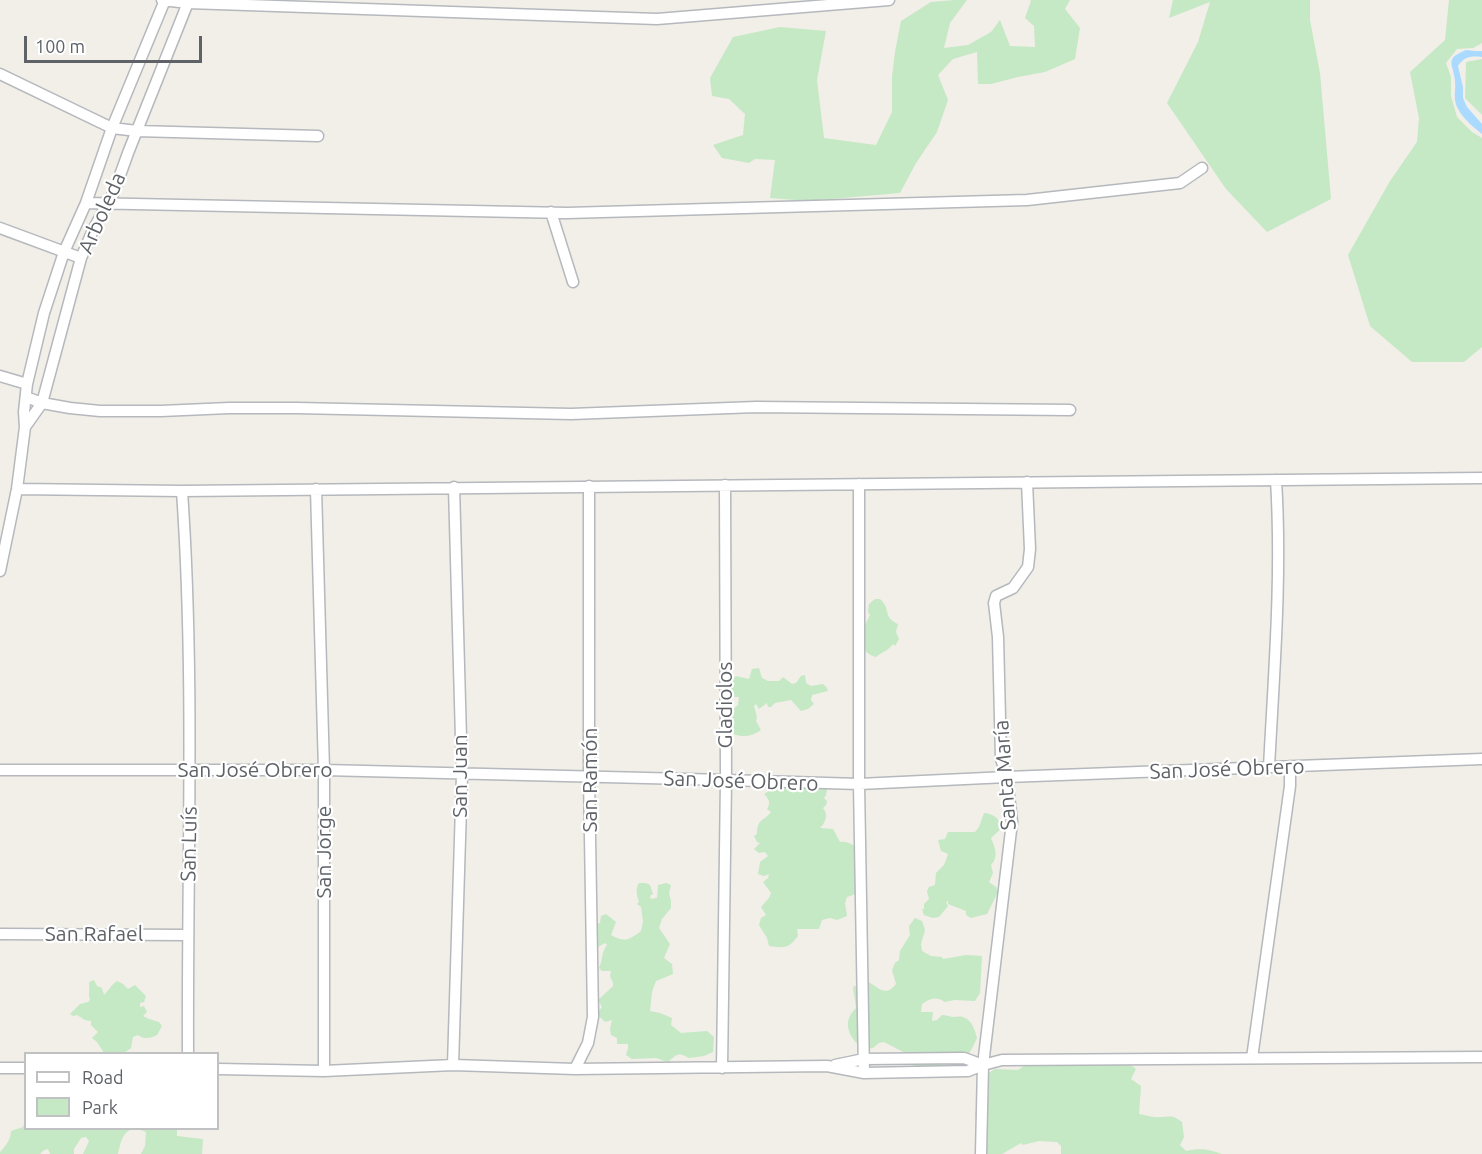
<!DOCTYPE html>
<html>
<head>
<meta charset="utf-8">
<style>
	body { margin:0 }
	#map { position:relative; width:1482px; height:1154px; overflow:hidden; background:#f1efe8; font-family:Ubuntu,sans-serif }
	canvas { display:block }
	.legend { position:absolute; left:24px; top:1052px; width:195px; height:78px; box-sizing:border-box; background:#fff; border:2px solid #bfc1c3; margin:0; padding:8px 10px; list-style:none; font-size:18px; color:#5f6368 }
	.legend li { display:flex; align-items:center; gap:12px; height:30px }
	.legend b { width:30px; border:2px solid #bfc1c3 }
	.scale { position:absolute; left:24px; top:36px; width:178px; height:27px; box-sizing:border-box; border:3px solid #5f6368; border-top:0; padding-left:8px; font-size:18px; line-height:21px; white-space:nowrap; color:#5f6368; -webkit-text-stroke:4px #fff; paint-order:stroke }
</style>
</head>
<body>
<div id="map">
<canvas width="1482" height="1154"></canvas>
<ul class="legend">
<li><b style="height:8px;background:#fff"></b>Road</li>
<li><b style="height:16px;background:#c5e8c5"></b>Park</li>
</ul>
<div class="scale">100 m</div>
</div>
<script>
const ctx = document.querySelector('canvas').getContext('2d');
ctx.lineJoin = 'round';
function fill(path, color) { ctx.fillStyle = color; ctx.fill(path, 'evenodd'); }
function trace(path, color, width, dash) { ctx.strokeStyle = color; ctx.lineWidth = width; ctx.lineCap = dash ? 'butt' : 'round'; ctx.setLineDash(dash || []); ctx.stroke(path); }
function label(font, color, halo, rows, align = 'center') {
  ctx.font = font + ' Ubuntu,sans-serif'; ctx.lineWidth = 4.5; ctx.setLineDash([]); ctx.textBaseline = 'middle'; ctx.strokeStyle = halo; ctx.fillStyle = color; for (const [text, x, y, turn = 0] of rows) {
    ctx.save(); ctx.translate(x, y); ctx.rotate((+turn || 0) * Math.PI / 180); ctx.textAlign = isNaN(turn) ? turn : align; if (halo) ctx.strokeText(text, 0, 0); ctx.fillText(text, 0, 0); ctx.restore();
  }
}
fill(new Path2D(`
	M955,0h12l-17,23 -6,25 24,-3 23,-13 9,-12 10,26 25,1 -1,-21 -9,-8 6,-17 -1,-1h40l-5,9 15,19 -5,31 -30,13 -27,5 -27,7h-13l-1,-32 -24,7 -15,16 10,25 -11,32 -21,31 -16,30 -92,8 -38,-3 5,-38 -20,-1 -6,4 -27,-5 -9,-13 30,-10 2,-21 -16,-15 -17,-3 -2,-18 23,-41 47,-10 46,4 -9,49 7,58 52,7 16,-33v-35l3,-25 6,-31 30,-19z
	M1173,0h137v20l10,53 11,126 -64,33 -41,-43 -59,-86 31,-61 12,-40 -41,16z
	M1449,0h33v43l-9,5 -16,1 -11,14 5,14v19l6,21 15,15 10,6v209l-18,15h-52l-42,-36 -22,-71 42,-74 27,-39 2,-24 -9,-46 35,-32z
	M1482,59v56l-17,-17 1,-36z
	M875,599h5c12,11 2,18 18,25l-2,8 3,7 -4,7 -2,-2c-5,7 -11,8 -17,13 -13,-4 -11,-8 -13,-22l1,-3v-5l6,-12 -2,-3 1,-8z
	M759,668l3,10 6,3h11l4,-4 9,7 4,-1 5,-7 4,-1 1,8 5,3 12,-2 4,4 1,3 -16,4 -1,5 3,4 -6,5 -7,2 -10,-11 -16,3 -4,4h-3l-1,-4 -8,6 -3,-5 -2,2 3,11 -1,4 5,9c-8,6 -18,8 -27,4l-1,-5 -5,-1 2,-16 8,-7 1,-8h-16l-3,-5v-5l16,-11 13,3 3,-10z
	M788,776l6,3 34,6 -2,10 -2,3 3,3 -1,4 -3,3c6,7 2,15 -3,20l13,1 7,13c12,-2 20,9 27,18l-10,16 -1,18 -9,3 -2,6 2,13 -10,4 -7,-2 -8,2 -3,9h-22l1,7c-10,13 -14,12 -29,10l-2,-8 -8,-13 2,-7 5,-3 -5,-8 8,-9 2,-5 -8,-11 5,-4 1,-4 -5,2 -6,-2 2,-12 8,-6 -3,-4 -6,1 -5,-4 6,-6 -3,-1 -3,-6 3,-2c0,-3 0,-5 1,-8 1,-6 9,-8 13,-14l-4,-3c4,-6 2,-10 -3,-15 3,-2 6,-3 8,-5 7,-7 5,-10 16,-13z
	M984,813c10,1 14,5 19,14l-12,11c4,10 8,19 0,27l2,8 -4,9 7,5 2,5 -11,22 -16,4 -5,-3v-4l-18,-7v-3l-2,1 2,4 -9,11 -6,1 -9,-3 -2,-6h2v-5l5,-5 -2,-8 2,-4 6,-2 1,-12 8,-8 4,-11 -7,-3 -3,-11 7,-1 3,-7h27l4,-5z
	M639,883h7l4,2 3,9 -3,2 1,3 6,-1 1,-13 8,-2 5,2 -2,8 2,8v7l-9,11 -3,9 11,16 -6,14 8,6 1,10 -17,7 -4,11 -2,19 10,2 12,5 -1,7 10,8 26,-2 7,6 -1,15 -9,4 -15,2c-11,-6 -12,-4 -21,4l-12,-4 -24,1 -6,-4 2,-7v-4h-11v-6l-6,-3 -1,-6 2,-9 -7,2 -6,-6 -1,-4 4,-5 -4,-7 15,-14v-3l-3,-7 1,-5h-9l-3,-3c4,-8 2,-16 8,-23l-2,-2 -7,4 -2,-4 1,-2 -1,-17 4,-1 1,-7 5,-2 10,8 -5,13c14,8 18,5 30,-4l2,-10 -2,-14 -4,-3 2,-2c-2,-6 -4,-14 0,-19z
	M915,918l7,3 3,9 -4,14 1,7 9,5 11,1 1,2 23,-4 16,1 -2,37 -5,8 -21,-1 -9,2c-9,-6 -15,-4 -23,2l-1,8h12l-1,9 5,-1 5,-5c4,0 7,1 10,2 4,0 8,-1 11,0 9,3 12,13 14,21 -3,6 -5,12 -9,16l-31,13 -16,2 -9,-4 -3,-10 -25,-13 -5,1 -6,5 -11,1c-13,-13 -21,-26 -6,-41l-3,-21 14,-6c11,6 18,17 29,3l-4,-14 3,-7 4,-3 1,-9 10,-16 -1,-9z
	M94,980l3,6 5,2 2,7c5,-5 7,-10 13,-14l6,3 5,5 7,-4 11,11 -2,6 -4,1v4l4,-1 3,6 -4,4 6,3 10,3 3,4 -5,9c-6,3 -13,5 -19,0l-5,2 -2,11 -7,5h-20l-7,-11 -5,-4 6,-6 -7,-7v-4l-6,-1 -8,-5 -4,1 -3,-2 10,-10 8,-2 2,-2c-2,-6 0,-12 -1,-18z
	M1108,1063l24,3 4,3 -5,10 10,7 -2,28c7,1 14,4 20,3 13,0 12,-3 23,5l2,15 -4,8 6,6c13,-3 23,-2 36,3h-161v-8l-4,-4 -18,-1 -16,4 -2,-2 -19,11h-17l-10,-40 12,-40 8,-5 23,1 6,-4h32z
	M25,1121l1,7 151,1v7l26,3 -1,15h-61l4,-8 1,-14c-20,-10 -25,6 -28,22h-35l6,-13 -3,-4 -5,1 -7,11v5h-24l-2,-5 -4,1 -4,4h-40v-2c6,-6 11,-13 11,-21l12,-4z`), '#c5e8c5');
fill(new Path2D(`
	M1466,50l9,1h7v6c-11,-1 -17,-1 -24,9l5,21v11l4,9 15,17v10c-10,-8 -25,-20 -27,-34 -1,-6 1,-13 0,-20 -2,-17 -11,-21 11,-30z`), '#aadaff');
const street = new Path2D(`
	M162,0l26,3 469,16 232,-19
	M0,74l112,54 25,3 181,5
	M86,203l481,10 460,-13 153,-17 22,-15
	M551,212l22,70
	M0,228l81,30
	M0,376l27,8
	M26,397l16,6 28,5 30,3h61l68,-3h68l274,6 185,-7 314,3
	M25,427l17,-24 39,-145 12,-28 21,-38 14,-39 61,-153
	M859,484v300l5,289
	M17,489l165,2 1300,-13
	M316,489l8,281v301
	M182,491c13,187 5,375 6,563
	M0,571l17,-82 8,-62 -1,-15 3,-28 17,-71 20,-61 22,-49 26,-75 53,-128
	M1269,767c5,-95 13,-191 7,-287
	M0,770h324l402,10 133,4 148,-7 475,-18
	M0,934l187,1
	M1252,1058l38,-272v-20
	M453,1065l9,-291 -8,-287
	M835,1065l29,-6 100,-1 19,7
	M0,1068h26
	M722,1068l4,-288 -1,-295
	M218,1069l106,2 129,-6 122,4 252,-3 37,7 104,-2 15,-6 19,-5 480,-3
	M575,1069l13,-26 5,-26 -4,-240v-291
	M981,1154l2,-89 29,-243 -5,-45 -6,-18 -3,-122 -4,-34 2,-7 17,-8 15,-21 2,-18 -3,-67`);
trace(street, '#b5b8bc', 13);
trace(street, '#fff', 10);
label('21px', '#5f6368', '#fff', [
	["Arboleda",102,213,-66],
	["Gladiolos",725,705,-90],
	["San José Obrero",1227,769,-2],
	["San José Obrero",255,770],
	["Santa María",1005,775,-94],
	["San Juan",460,776,-90],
	["San Ramón",590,780,-90],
	["San José Obrero",741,781,2],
	["San Luís",189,844,-89],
	["San Jorge",324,852,-90],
	["San Rafael",94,934]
]);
</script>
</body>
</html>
